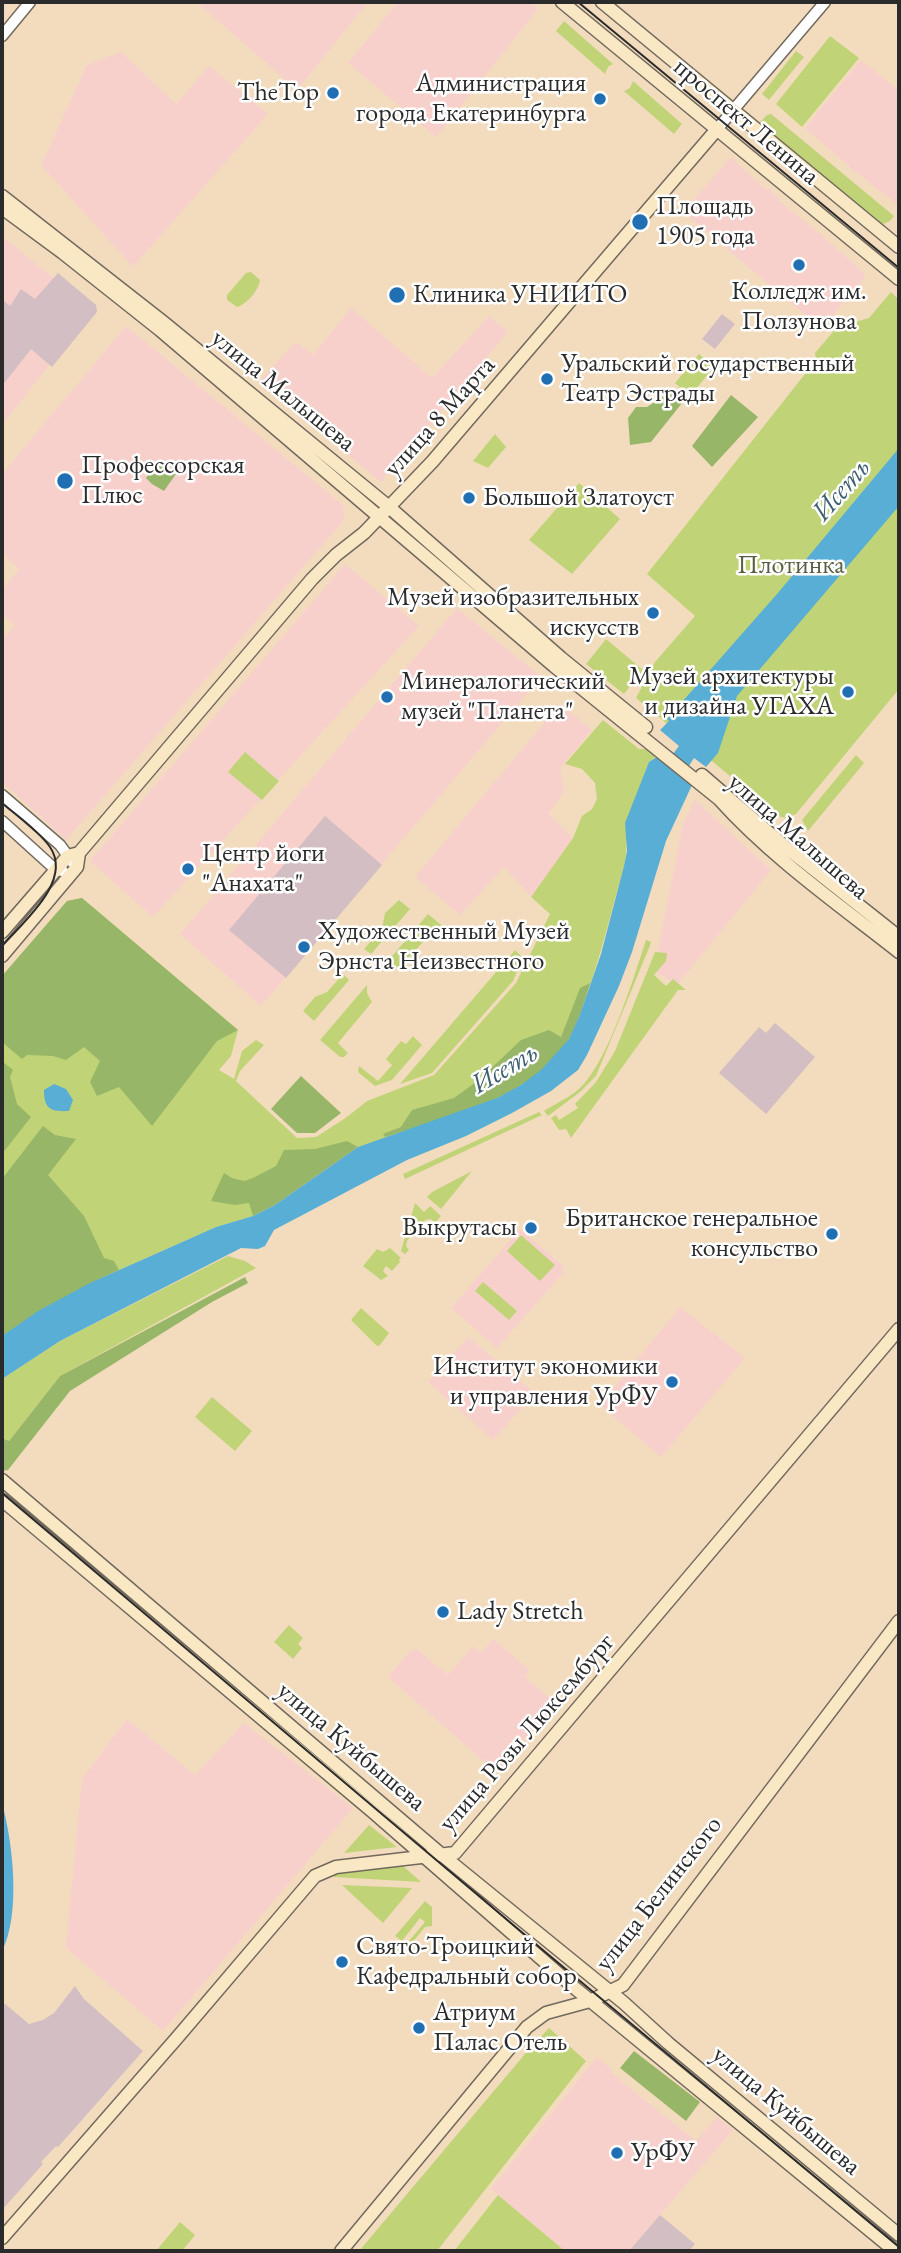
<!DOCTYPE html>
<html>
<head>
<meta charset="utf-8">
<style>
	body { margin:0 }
	#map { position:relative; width:901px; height:2253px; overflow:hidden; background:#f3dcbe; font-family:"EB Garamond",serif }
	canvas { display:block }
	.frame { position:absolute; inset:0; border:4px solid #2b2b2b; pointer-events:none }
</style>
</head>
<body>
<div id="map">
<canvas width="901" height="2253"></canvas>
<div class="frame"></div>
</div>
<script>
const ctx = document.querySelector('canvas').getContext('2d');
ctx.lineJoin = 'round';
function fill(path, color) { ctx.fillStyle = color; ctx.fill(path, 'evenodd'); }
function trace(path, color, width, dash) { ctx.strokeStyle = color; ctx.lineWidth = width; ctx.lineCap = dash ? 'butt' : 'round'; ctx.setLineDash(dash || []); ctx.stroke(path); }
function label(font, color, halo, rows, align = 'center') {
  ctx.font = font + ' "EB Garamond",serif'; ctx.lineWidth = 5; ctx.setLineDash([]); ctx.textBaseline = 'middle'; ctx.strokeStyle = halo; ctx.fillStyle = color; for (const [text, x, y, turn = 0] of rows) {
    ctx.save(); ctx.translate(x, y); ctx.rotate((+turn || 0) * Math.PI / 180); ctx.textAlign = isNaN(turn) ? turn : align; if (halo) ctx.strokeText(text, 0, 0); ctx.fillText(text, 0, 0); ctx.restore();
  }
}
fill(new Path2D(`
	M202,2h166l-71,88 -97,-85z
	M398,2h132l8,7 -102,128 -88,-74z
	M121,52l55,52 33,-38 59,48 -135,153 -92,-102 46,-100z
	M861,60l38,31v115l-53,-42 -41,-36z
	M731,157l35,33 2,-2 12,11 -1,2 38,30 49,44 -44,54 -139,-117z
	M2,236l91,74 -91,115z
	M351,308l81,70 57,-62 19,16 -127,150 -123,-100 38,-40 17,13z
	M126,326l217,179 1,15 -278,320 -64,-58v-141l13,-16 -13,-11v-23l17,-22 -17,-15v-80z
	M345,564l74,62 -266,291 -63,-56z
	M457,608l84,69 -280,329 -81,-72z
	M560,704l32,26 -32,38 4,23 -15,23 24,24 -42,59 -27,-30 -44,48 -45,-38z
	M695,800l76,70 -94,115 -23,-15 29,-146z
	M520,1229l44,38 -2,3 2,2 -67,76 -46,-40z
	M680,1307l65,51 -84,99 -61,-52z
	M468,1337l67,56 -42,47 -65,-58z
	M493,1639l37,31 -5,7 30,26 -59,69 -108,-95 23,-27 6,-1 31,26 25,-29 9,6z
	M127,1719l68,56 49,-52 109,85 -190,223 -97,-83 16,-169z
	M597,2057l15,13 -1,3 85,68 21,-24 16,13 -104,121h-64l-74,-62z`), '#f7d0cc');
fill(new Path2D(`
	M58,273l38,32 1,7 -45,55 -21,-18 -29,37v-87l8,7 11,-17 14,10z
	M722,314l13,10 -20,25 -13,-10z
	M325,816l57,49 -96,113 -57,-48z
	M775,1023l40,34 -49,57 -47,-41 40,-46 7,6z
	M75,1986l9,13 59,52 -85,96 -2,-1 -15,16 2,2 -41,46v-203l2,-4 25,21 14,-4 11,-7z
	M660,2215l35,29 -6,7h-60z`), '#d2bec3');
fill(new Path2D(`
	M564,21l49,43 -5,3 -3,7 -49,-43z
	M830,36l29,22 -57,69 -26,-23z
	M796,51l8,6 -35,43 -7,-6z
	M633,81l49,43 -8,10 -50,-43 6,-3z
	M771,114l123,102 -4,5 -7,3 -5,-2 -55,-44 -63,-56 7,-7z
	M251,272l9,8c-1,10 -14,25 -23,27l-10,-7v-5l19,-22z
	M891,292l8,8v389l-103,125 -10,4 -8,-2 -142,-118 19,-36 40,-46 -48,-42 169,-214 -1,-7 28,-33 5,4 21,-6z
	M699,354l15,13 -24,29 -15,-13z
	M495,434l11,13 -18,21 -15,-7z
	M579,483l41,36 -48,55 -43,-34z
	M606,639l37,31 -19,24 -38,-30z
	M603,720l36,29h10l8,7 -8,6 -23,80c2,17 -5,36 -10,53 -13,49 -26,98 -47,144l-137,83 -74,25 -105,69 -37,11 -126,56 -88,53v-360l65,-75 15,-3 156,132 -7,26 -12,14 15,9 8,-28 14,-11 8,5 -24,26 -4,10 61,57 19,-1 31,-20 20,-16 67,-26 82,-92 34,-69 -19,-17 42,-59 9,-22 10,-7 5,-10 -2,-16 -13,-14 -17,-5z
	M245,752l34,29 -17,19 -34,-28z
	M856,755l8,8 -56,68 -6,-11z
	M399,900l11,9 -39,45 -7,-5 18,-20 3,-16z
	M428,914l18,15 -2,2 -7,-5 -37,42 -5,-2 -13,2z
	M646,940l5,2 -2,6 -53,128 -16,16 -32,24 -4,-5c11,-7 26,-14 36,-23 29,-28 53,-109 66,-148z
	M515,950l8,8 -10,23 -81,92 -32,11z
	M655,952l12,1 -1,8 -12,14 12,11 7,-7 13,11h-8l-107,148 -5,-9 -7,1 -8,-12 5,-3 3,5 19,-12 -3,-4 21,-22 19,-31z
	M343,974l6,6 -35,41 -11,-10 12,-14 12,-5z
	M367,985v8l5,9 -34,41 10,10 -4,4h-4l-20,-17z
	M413,1036l9,9 -30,35 -17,6 -17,-14 1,-6 19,15 14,-16 -6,-6 15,-18 5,3z
	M539,1112l3,3 -137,64 -2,-5z
	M472,1171l-31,38 -14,-12 5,-5z
	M415,1203l9,9 6,-6 11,10 -6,7 -4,-4 -6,1 -18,21 -1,5 3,4 -4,4 -4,-3z
	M521,1235l34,30 -15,16 -33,-30z
	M390,1248l11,10 -2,2 1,2 -8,9 -6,-5 -3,5 5,5 -7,4 -18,-14 14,-17 6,3z
	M228,1256l17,5 11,7 -196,108 -51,65 -7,-3v-59l58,-38z
	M483,1282l34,29 -8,9 -34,-29z
	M361,1308l28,25 -9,12 -3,1 -26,-26z
	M212,1397l40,34 -17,20 -40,-34z
	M289,1625l14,13 -5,6 4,4 -9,11 -19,-17z
	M369,1825l28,22 -53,6z
	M402,1865l19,17 -87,-5v-3z
	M342,1885l70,3 -29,35z
	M425,1901l7,6v19l-7,1 -14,17 -3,-2 17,-20 -5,-4 -18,23 -7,-5z
	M549,2028l37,33 -149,190h-78l171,-203z
	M498,2195l67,56h-111z
	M180,2222l15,13 -13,16h-26z`), '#c0d477');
fill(new Path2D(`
	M673,390l13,8 -35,44 -21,3 -2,-27 8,-11h11z
	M731,395l27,22 -46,50 -20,-21z
	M158,460l18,14 -12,17 -12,-7 -6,-6z
	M82,898l156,132 -21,11 -65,85 -33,-39 -22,9 -7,-14 10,-21 -16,-14 -18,13 -13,-4 -26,-1 -5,4 -20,-17v-66l65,-75z
	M590,983c-6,19 -11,39 -21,56 -34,59 -124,78 -184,98l-2,-3 18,-7 11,-17 42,-12 26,-19 41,-39 28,-10 12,7 19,-49z
	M2,1061l11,9 -3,7 7,27 14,13 -29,37z
	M301,1076l40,37 -26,20h-18l-26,-24z
	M43,1126l12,9 21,4 -28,36 36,41 20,42 10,3 5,9c-41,18 -80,41 -117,66v-157z
	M347,1141l11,6 -83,58 -22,11 -4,-13 -14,2 -24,-4 13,-28 8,5 12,3 9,-3 23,-12 8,-16 31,-1z
	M245,1277l3,6 -36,19 -142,89 -62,79 -6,1v-33l7,3 51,-65z
	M634,2051l66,51 -14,19 -66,-53z`), '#98b668');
fill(new Path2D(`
	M899,448v58l-162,190 -19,57 -12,14 -12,-9 -11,17v4l8,2 1,4 -26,56 -34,111 -13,34 -32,69 -9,15 -27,21 -39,22 -46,23 -59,24 -133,70 -9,16 -7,3 -17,-1 -181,93 -58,38v-43l36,-25 52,-28 126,-56 37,-11 22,-11 83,-58 139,-49 24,-13 20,-15 28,-31 10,-22 22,-63 23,-88 3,-15 -2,-28 24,-61 6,-4h4l7,5 13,-17 -19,-16 9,-9 -2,-2 110,-125z
	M54,1084l12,5 7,11 -4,11c-18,1 -25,-2 -25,-21z
	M2,1803c11,40 19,111 0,148z`), '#58aed4');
const tertiary = new Path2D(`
	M2,36l28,-34
	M718,128l107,-126
	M2,795l58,50 13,18
	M2,821l54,49 7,1`);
const secondary = new Path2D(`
	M562,2l337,277
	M602,2l297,245
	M2,196l161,126 226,185 172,151 85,69
	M2,208l61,45 97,77 394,336 165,133c52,58 119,105 180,153
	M702,775l86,74 111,88
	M2,932l66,-76 11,-3
	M2,956l75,-89 2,-14 233,-274 24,-24 28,-22 68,-71 286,-334
	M2,1480l440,375 182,148 44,40 231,192
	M2,1500l371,312 203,177 319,262
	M2,2238l174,-199 139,-163 21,-9 119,-14 444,-524
	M341,2251l186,-224 19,-14 44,-12 33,-16 276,-364`);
trace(tertiary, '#71695e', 13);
trace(secondary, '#71695e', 15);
trace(tertiary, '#fff', 10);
trace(secondary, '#fae7c3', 12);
trace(new Path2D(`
	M578,2l321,266
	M2,803c15,13 36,27 48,44 23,34 -27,75 -48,99
	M2,1493l542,458 355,296`), '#2b2b2b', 2);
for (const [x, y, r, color] of [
	[333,93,7,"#1f6fb2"],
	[600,99,7,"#1f6fb2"],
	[640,222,9,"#1f6fb2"],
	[799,265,7,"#1f6fb2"],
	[397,295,9,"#1f6fb2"],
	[547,379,7,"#1f6fb2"],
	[65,481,9,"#1f6fb2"],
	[469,498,7,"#1f6fb2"],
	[653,613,7,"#1f6fb2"],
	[848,692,7,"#1f6fb2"],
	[387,697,7,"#1f6fb2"],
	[188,869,7,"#1f6fb2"],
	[304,947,7,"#1f6fb2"],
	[531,1228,7,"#1f6fb2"],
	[832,1234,7,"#1f6fb2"],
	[672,1382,7,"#1f6fb2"],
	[443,1612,7,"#1f6fb2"],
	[342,1962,7,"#1f6fb2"],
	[419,2028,7,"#1f6fb2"],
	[617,2153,7,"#1f6fb2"]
]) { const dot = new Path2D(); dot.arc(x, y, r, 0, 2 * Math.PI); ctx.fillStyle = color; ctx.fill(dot); trace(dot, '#fff', 2.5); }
label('26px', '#2b2b2b', '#fff', [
	["Администрация",586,84,"right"],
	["города Екатеринбурга",586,114,"right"],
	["TheTop",319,93,"right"],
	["Площадь",656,207],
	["1905 года",656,237],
	["Колледж им.",799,292,"center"],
	["Ползунова",799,322,"center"],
	["Клиника УНИИТО",413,295],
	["Уральский государственный",561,364],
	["Театр Эстрады",561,394],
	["Профессорская",81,466],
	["Плюс",81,496],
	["Большой Златоуст",483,498],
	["Музей изобразительных",639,598,"right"],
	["искусств",639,628,"right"],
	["Музей архитектуры",834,677,"right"],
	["и дизайна УГАХА",834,707,"right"],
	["Минералогический",401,682],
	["музей \"Планета\"",401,712],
	["Центр йоги",202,854],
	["\"Анахата\"",202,884],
	["Художественный Музей",318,932],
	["Эрнста Неизвестного",318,962],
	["Британское генеральное",818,1219,"right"],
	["консульство",818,1249,"right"],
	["Выкрутасы",517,1228,"right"],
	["Институт экономики",658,1367,"right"],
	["и управления УрФУ",658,1397,"right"],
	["Lady Stretch",457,1612],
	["Свято-Троицкий",356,1947],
	["Кафедральный собор",356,1977],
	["Атриум",433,2013],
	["Палас Отель",433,2043],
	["УрФУ",631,2153]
], 'left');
label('26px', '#2b2b2b', '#fff', [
	["проспект Ленина",746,122,40],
	["улица Малышева",283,391,39],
	["улица 8 Марта",440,417,-48],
	["улица Малышева",798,837,41],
	["улица Розы Люксембург",527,1733,-49],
	["улица Куйбышева",351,1747,40],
	["улица Белинского",659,1894,-52],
	["улица Куйбышева",786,2111,40]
]);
label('26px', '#585e42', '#fff', [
	["Плотинка",791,566]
]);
label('italic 28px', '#3d5f6f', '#fff', [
	["Исеть",842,490,-49],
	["Исеть",505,1069,-31]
]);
</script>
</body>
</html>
